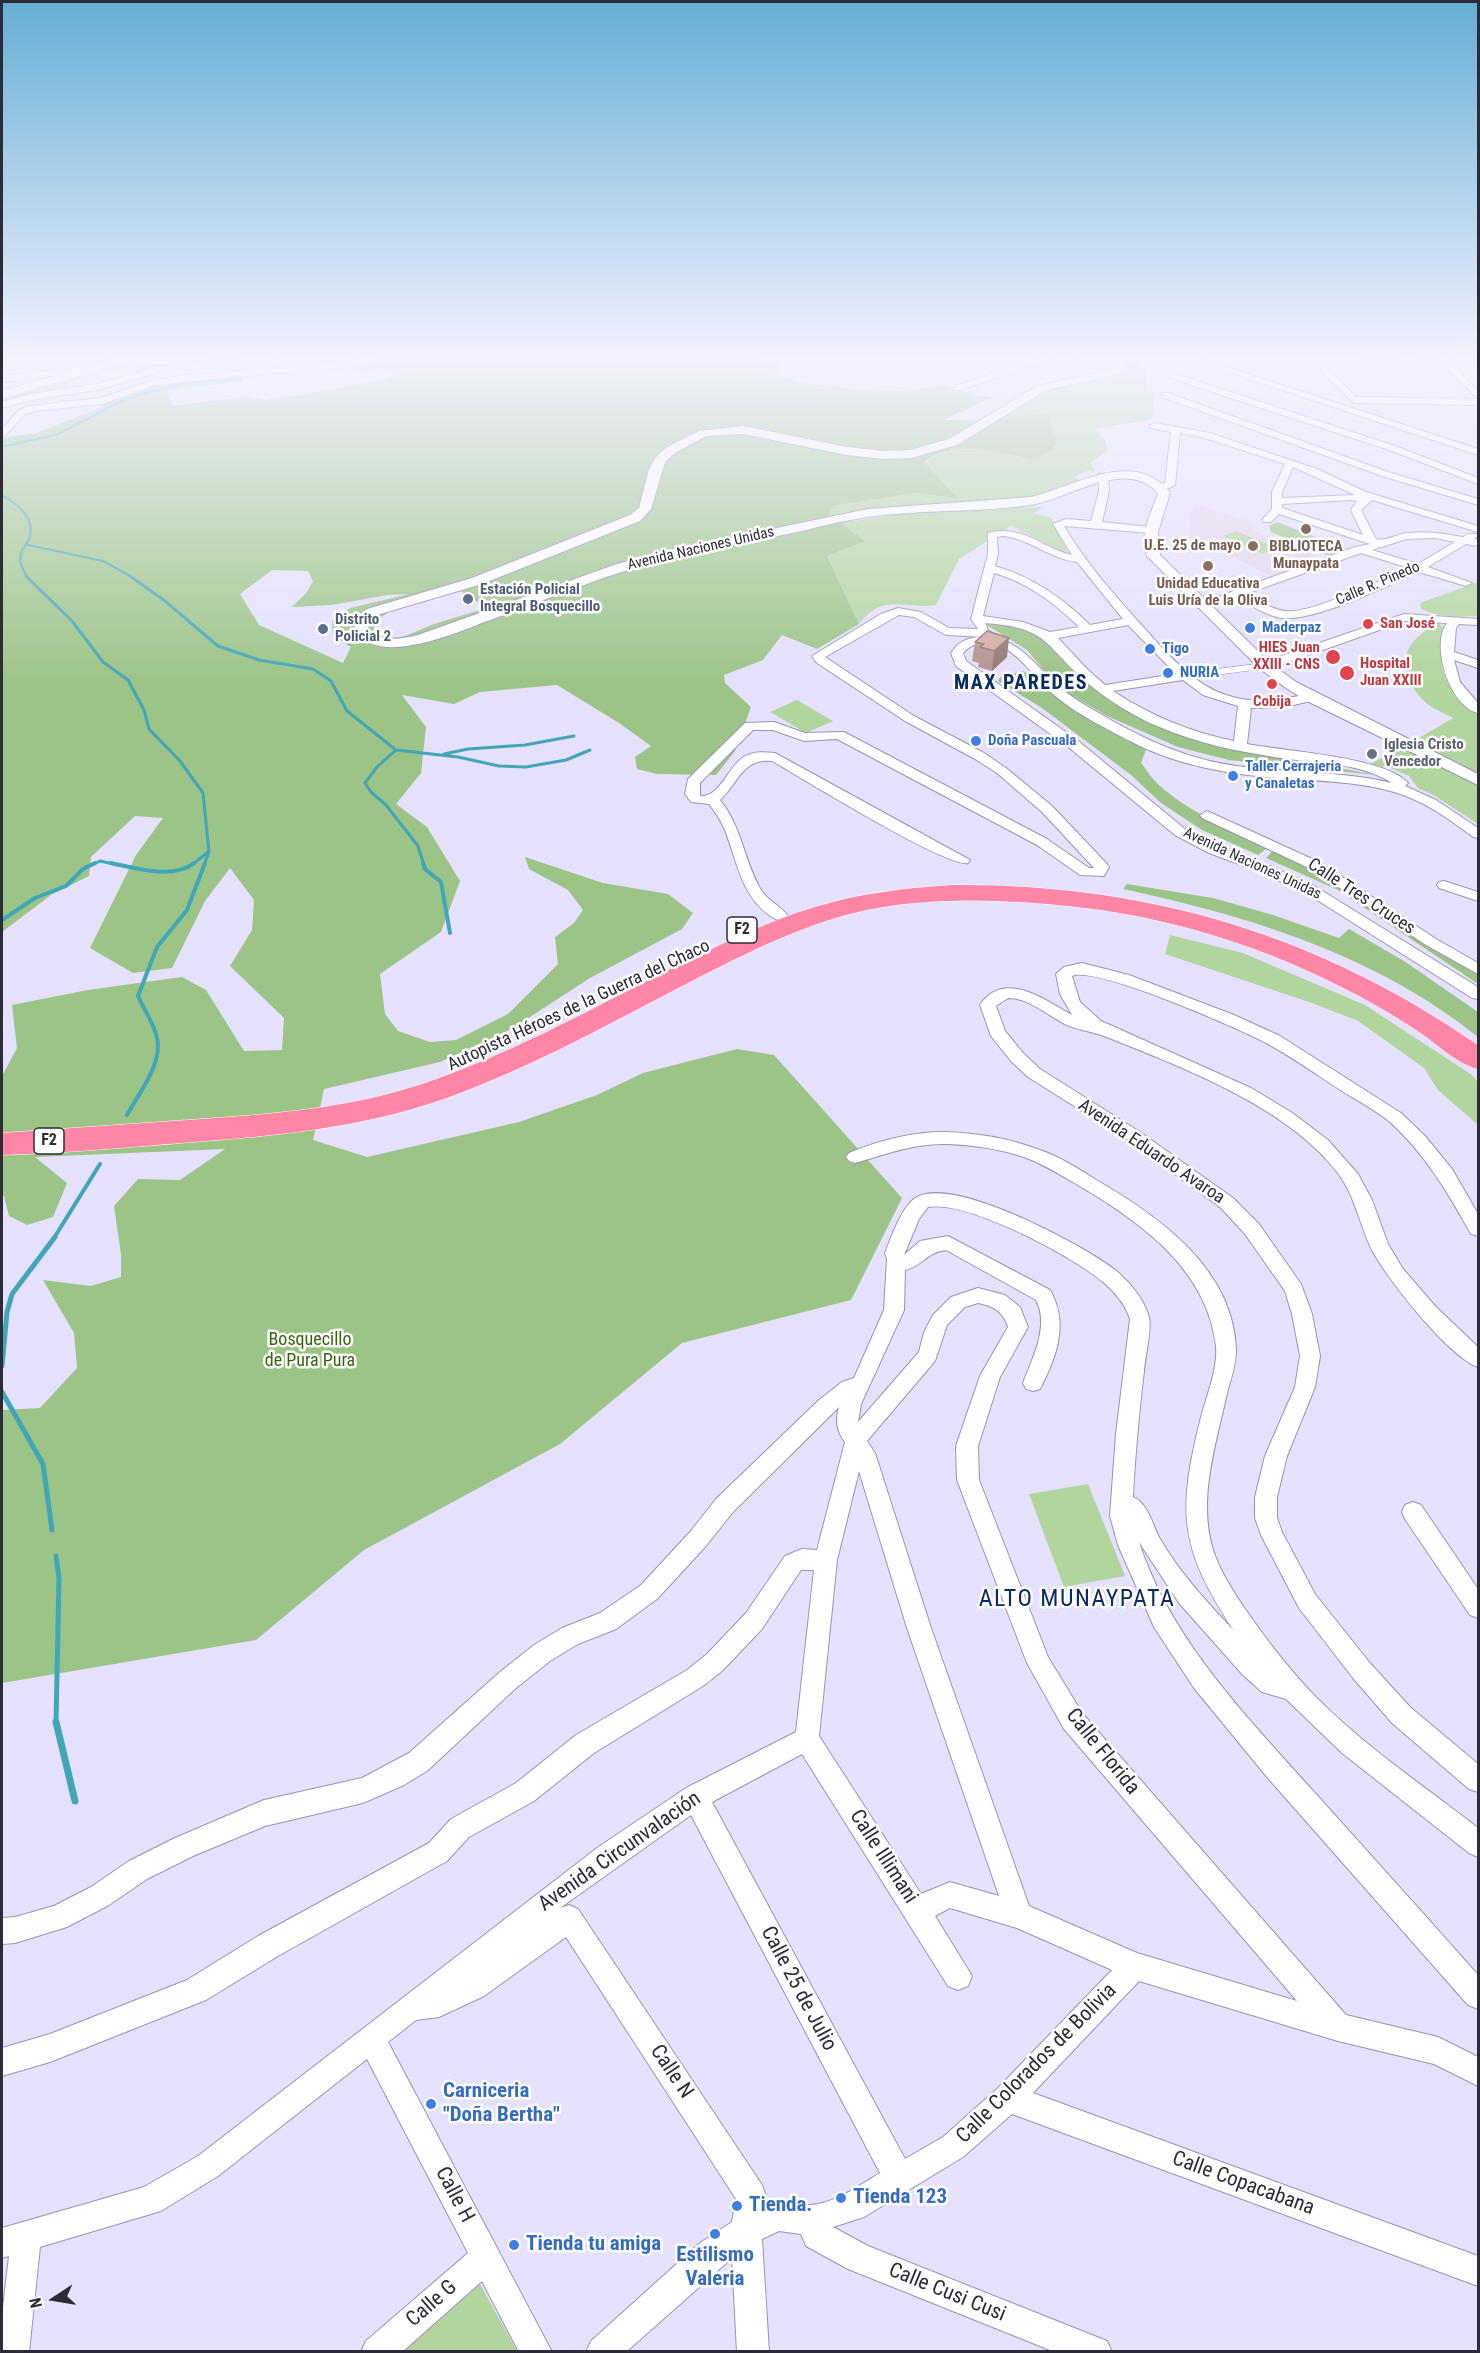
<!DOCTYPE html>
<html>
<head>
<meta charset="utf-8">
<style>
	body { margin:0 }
	#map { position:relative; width:1480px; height:2353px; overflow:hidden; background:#e5e1fe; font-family:"Roboto Condensed",sans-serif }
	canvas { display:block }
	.frame { position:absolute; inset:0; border:3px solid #2d2b38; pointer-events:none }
	.north { position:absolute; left:24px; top:2269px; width:60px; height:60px; -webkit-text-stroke:4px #fff; paint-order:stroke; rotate:258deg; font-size:16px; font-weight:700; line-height:24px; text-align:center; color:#2d2b38 }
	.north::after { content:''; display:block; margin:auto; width:21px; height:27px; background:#2d2b38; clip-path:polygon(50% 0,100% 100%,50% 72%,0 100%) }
</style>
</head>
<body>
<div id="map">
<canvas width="1480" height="2353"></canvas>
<div class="frame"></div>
<div class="north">N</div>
</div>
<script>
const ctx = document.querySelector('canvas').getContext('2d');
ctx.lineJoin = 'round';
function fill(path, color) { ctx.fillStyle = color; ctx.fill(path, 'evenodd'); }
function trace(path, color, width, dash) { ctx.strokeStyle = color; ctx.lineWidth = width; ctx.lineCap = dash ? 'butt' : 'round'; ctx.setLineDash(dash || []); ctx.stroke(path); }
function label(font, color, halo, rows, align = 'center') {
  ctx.font = font + ' "Roboto Condensed",sans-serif'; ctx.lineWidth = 5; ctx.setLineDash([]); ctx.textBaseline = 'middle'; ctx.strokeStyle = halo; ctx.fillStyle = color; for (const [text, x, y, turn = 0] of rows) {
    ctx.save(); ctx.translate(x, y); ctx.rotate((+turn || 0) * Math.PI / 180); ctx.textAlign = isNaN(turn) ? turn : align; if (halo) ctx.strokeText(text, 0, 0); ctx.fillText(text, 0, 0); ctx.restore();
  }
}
fill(new Path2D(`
	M52,355h83l-33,9 -15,2 -29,-1v-4l-5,-1z
	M1195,503l53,18 7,10 66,27 -49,19 -81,-42 -2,-20z`), '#e3d6ea');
fill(new Path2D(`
	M250,355h32l-116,12 -25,6 1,-6 -27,3 -47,13 3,5 -36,5 -33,10v-6l108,-29z
	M1130,355l3,1 -2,3 7,1 9,10v22l7,1v19l-4,8 -55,9 9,9 4,12 -18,13 6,8h-9l-13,6 8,4 -39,14 -27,5 -184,17 -3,-2 4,-9 84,-13 40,6 -33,-36c28,-25 80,-9 114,-3l-45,-39 53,-32 71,-15 6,-4z
	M1043,507l-9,6 18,5 17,37 -58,-29 -52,33 -23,46c-34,5 -51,-13 -77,19l-32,-68 39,-15 -26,-18 62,-9z
	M1236,531l41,17 -14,6 -40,-18z
	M1478,582v34c-20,1 -39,1 -57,-7l-1,-6z
	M1439,623l5,6c-8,43 0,58 34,85v60l-64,-33 39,-23c-9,-5 -22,-10 -29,-17 -19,-19 -28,-46 -5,-65 7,-6 12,-11 20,-13z
	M797,700l36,21 -27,12 -36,-21z
	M1404,746l74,39v39l-43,-28 -17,-8 -9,-12 -18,-8 -21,-4z
	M1170,935l73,18 122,52 107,70 6,7v43l-40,-35 -14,-22 -66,-47 -46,-18 -147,-49z
	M1088,1484l37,92 -61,11 -35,-93z
	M480,2284l37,67h-114z`), '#b2d59e');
fill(new Path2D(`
	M398,355h330l57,8 -11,12 30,8 50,6 46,2 44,-5 34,10 14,1 -48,23 49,1 54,-8 10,32 -20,15c-33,-6 -85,-22 -113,2l34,37 -41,-6 -84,13 -4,9 37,26 -39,15 32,68 -42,25 -35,-14 -19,25 -39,15 1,8 26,24 -16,44 -19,24 -59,-1 -20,-5 -2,-12 16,-11 -32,-23 -62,-38 -77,7 -26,12 -52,-9 24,32 -5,46 -25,31 31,23 33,54 -19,51 -61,42 5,40 13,17 32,11 26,-2 52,-26 50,-50 -3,-27 19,-14 9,-13 -15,-20 -39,-21 -4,-12 78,26 65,11 25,19 -11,16 -92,49 -77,50 -73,34 -116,27 -11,51 54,17 152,-35 78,-27 46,-22 94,-24 37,6 128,143 -51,102 -169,43 -122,101 -196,106 -108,90 -254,43v-273l38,-2 37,-40 -3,-35 -31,-53 48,6 30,-9v-23l-7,-48 24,-27 42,1 45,-31 -190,8 32,26 -14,34 -26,8 -18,-9 -5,-20 -2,-1v-119l15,-28 -5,-43 76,-15 94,-13 24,13 38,61 38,-1 2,-32 -54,-52 22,-36 2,-30 -24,-32 -25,33 -33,67 -39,5 -43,-25 46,-93 27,-37 -28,-2 -44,41 -2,19 -38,19 -49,37v-494l35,-5 60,-24 12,-8 51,-16 83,-10 -2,6 -75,10 8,15 70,-9 20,3 38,-5 84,-16 8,-5 -7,-5 -25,3 -13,-7zM272,570l36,1 5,10 -6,11 -15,15 39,-2 57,-10 21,-1 -59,14 -18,13 1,15 18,11 -8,16 -84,-38 -19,-31zM461,591l25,17c-16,5 -33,10 -49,15 -24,8 -36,21 -63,11v-12l15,-10z
	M1277,522l69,27 -17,7 -58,-24 -2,-6z
	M982,622l37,6 28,11 35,37 124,67 170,32 -147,-15 -51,-13 -71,-31 -49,-29 -31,-37z
	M1023,671l47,33 76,46 -5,13c6,7 11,16 18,22 27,25 76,49 111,61l-12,9 -56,-25 -41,-27 -30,-28 -89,-67 -44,-27 2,-4z
	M1277,846l201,122v16l-140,-94 -72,-32z
	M1127,884l86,14 60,17 66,23 10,-9 55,32 74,51v25c-102,-82 -229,-121 -355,-148z`), '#9cc486');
trace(new Path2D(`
	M2,447l56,-13 66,-34 28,-9 35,-8 51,-4
	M2,495c15,9 33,22 28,42 -2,7 -8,11 -9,17 -3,8 3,17 6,23
	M28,545l75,16 29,16`), '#41a6b8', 2);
trace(new Path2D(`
	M26,576l46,45 31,41 25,18 16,30 5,19 31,32 23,32 6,59 -5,13
	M130,576l35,25 53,45 41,14 54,9 18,12 16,30 49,39 62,7 41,9 27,1 40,-7 24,-10
	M396,750l-19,17 -12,16 6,9 15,13 32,41 6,19
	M444,754l24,-5 57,-4 49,-9
	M92,865l8,-4 18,4
	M192,865l16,-13`), '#41a6b8', 3);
trace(new Path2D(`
	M111,863c24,5 62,17 83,0
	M423,863l2,6 16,13 9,51
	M2,920l33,-22 31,-12 17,-17 12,-6
	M127,1115c11,-21 36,-51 30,-77 -3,-15 -13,-28 -19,-42l19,-49 30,-37 18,-47
	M54,1238l46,-74`), '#41a6b8', 4);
trace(new Path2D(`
	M2,1366l5,-54 5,-18 43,-57
	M2,1392l41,72 9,66
	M56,1556l3,22 -3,145`), '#41a6b8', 5);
trace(new Path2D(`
	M56,1722l19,79`), '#41a6b8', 7);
const pedestrian = new Path2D(`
	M1265,663l5,3 -2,2 -83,11 -5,-3 5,-3z`);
const minor = new Path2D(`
	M266,355h35l-58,8 -4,-3 4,-3z
	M375,355h17l-45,12 -167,15 -27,4 -51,18 -68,7 -9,3 -20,22 -3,1v-8l17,-19 10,-4 72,-8 50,-17 29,-5 167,-15z
	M998,355h15l20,5 12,-5 12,1 -14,6 33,-7h17l-51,13 -9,-3 -72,25h-6v-4l69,-23z
	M1176,355h14l288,94v6z
	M1202,355h276v5l-30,-1 30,32v8l-40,-40 -121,-1 39,39 122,2v6l-124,-2 -47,-45h-101z
	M98,365l3,1v4l-99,12v-6z
	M161,366l4,3 -1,2 -67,19 -65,10 -30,8v-6l29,-8 65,-10z
	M1170,372l228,75 80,31v6l-86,-33 -225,-74 -1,-2z
	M1162,393h6l220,79 90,27v6l-96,-29 -220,-79z
	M1154,423l56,10 107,36 49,23 112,34v6l-106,-32 -11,10 15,29c11,3 22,-6 33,-6 19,-2 36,1 54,4l5,-3h8l1,2 -3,3 4,1v6l-12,-2 -38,23 44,16 -6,3 -47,-14c-33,14 -102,49 -136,46 -15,-1 -34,-14 -47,-21l-30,11h-8v-4l157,-57 15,-3 -91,-30 -8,8h-8l-1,-2 10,-11v-17l13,-28 -80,-26 -25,-5 -5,52 -10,5h-8v-4l8,-3 6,-51 -20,-4 -2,-2zM1293,467l62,28 -73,3v-6zM1351,500l6,1 -6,9 12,25 -81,-27v-4zM1435,538l20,4 -37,22 -46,-14 35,-11zM1361,553l48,15c-26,11 -100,47 -124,43 -13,-1 -27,-12 -39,-17z
	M1099,474l9,2 1,15 -7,31 48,5 5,3 -5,3 -86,-7c20,34 46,64 72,93 25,27 53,64 90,76 28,10 57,5 85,-2l6,4 -2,3 -30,7 -34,1 -4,36c36,7 139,13 161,39l-3,3 31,14 42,28v10l-5,-1c-24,-18 -50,-37 -79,-45 -37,-11 -78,-11 -117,-14 -48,-4 -97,-12 -141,-34 -28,-14 -58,-29 -82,-49 -19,-15 -31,-39 -54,-49 -12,-5 -28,-4 -37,7l3,8 111,79 108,89 34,18 46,17 51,23 162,100v12l-6,-1 -166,-105 -51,-23 -46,-17 -34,-18 -108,-89 -111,-80 -5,-13c7,-11 17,-16 30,-16 39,-1 55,31 82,53 14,11 31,20 46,29 41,23 82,41 128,47 52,7 104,5 155,17 -30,-20 -76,-20 -111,-25 -42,-6 -85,-15 -124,-32 -26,-11 -51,-27 -73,-46 -41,-37 -36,-52 -99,-57l3,7 4,3 -6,4 -40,-2 -32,-18 -15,-2 -74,42 89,59 70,37 22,15 46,38 55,58 2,3 -5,9 -24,-1 -43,-30 -200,-106 -33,2 -31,-11h-20l-53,53v13c19,2 28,-28 42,-38 10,-7 21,-6 33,-5l195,107 -2,3c-21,5 -168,-86 -196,-102 -30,-3 -33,22 -52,39 22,27 24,61 41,90 7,11 20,16 27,26l-2,3c-7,2 -11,0 -17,-4 -29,-21 -32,-56 -45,-87 -4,-9 -9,-16 -15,-24l-18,-2 -6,-8 3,-15 57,-56 29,-1 31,11 39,-1 203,107 42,29h5l-52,-56 -45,-39 -22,-14 -70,-38 -88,-58 -5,-7 69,-42 17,-6 23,4 28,16 29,1 -7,-10 17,-65v-21c37,-9 52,15 84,22l-19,-31 13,-5 25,2 8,-30zM1003,536c27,3 47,23 74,26l46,57 -33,6c-27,-27 -58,-48 -95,-59l3,-12 -1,-17zM994,573c32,9 61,30 85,54l-29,5 -27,-10 -40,-6zM1128,625l48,49 -71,11 -19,-17 -28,-30zM1183,680l20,15 35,11 -4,35c-44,-9 -83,-25 -121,-50z
	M1404,614l74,5v6l-19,-1 -3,4 -2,24 24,8v8l-24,-8 6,22 18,21v10c-28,-6 -48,-68 -31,-90l-42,-2 -136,48 -4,1 -6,-4 2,-3z
	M1207,811l114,52 115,76 42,24v11l-52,-29 -115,-76 -109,-51 -2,-3z
	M1444,881l34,11v9l-39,-13 -2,-3 2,-3z
	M1082,963l47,12 105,40 46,21 121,77 24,23 27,33 26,45v22l-7,-2c-23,-41 -45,-79 -80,-111 -14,-12 -33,-22 -49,-32 -25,-16 -48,-33 -74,-47 -27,-15 -174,-79 -196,-68l8,26 21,19 150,67 40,24 37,28 30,34 14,26 16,44 15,25 33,38 42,40v20c-29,-10 -94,-91 -108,-121 -11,-25 -16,-52 -33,-74 -50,-66 -158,-106 -233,-136 -11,-4 -24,-6 -35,-10 -20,-9 -39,-28 -61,-28l-12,8 9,25 18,22 17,16 100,63 93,66 26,26 42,60 11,30 8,42 -5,31 -28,69 -10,41v21l5,14 33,62 54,68 41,45 68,57v28l-9,-3 -77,-66 -39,-45 -54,-70 -38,-73 -6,-17v-21l10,-41 30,-69 5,-31 -8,-42 -7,-23 -40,-57 -24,-26 -93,-68 -100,-63 -17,-16 -20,-25 -11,-31c24,-36 65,-5 92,10l-12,-21 -4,-20 8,-7z
	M945,1132c31,1 63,6 92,17 22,7 42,20 61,32 62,36 136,89 138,169 0,15 -5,29 -9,43 -12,56 -33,115 -9,170 11,24 27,46 42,67 20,27 40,52 64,75 47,46 103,83 154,123v29l-9,-4 -127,-100 -56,-54 -24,-7 -20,-18 -63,-71 -40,-61c31,97 109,176 176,251 54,60 109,121 163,182v34l-10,-4 -201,-228 -73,-89 -40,-61 -36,-82 -8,-29 6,-82 14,-115c-5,-15 -15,-27 -27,-37 -30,-26 -136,-82 -175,-75l-9,12 -15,36 16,-14 28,-5 102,54c19,33 7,66 -10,99l-7,2 -7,-2 -3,-6c9,-24 27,-57 13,-83l-90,-50c-21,3 -23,16 -41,20l-1,40 -43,94 -3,18 61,-70 5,-20 9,-17 18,-18 27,-9 27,7 15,12 8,20 -28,50 -22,69 1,34 69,177 34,56 264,302 92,22 40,20v29l-44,-22 -96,-23 -199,-60 -106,112 445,163v30l-466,-172 -49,43 -99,60 -31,10 35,19 239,95 5,11h-57l-207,-83 -42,-23 -5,-12 -22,-3 -17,8 7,113h-32l-5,-94 -106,94h-40l5,-11 109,-98 32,-21 4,-23 -170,-262 -82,59 -45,21 -23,3 -28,22 164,310h-33l-37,-71 -80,71h-41l5,-11 102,-88 -101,-194 -149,117 -57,35 -121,36 -11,105h-27v-36l7,-60 -7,2v-30l142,-41 54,-31 399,-308 89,-60 110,-56 18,-162h-13l-39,59 -39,41 -20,16 -109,67 -60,48 -65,36 -22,24 -169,95 -72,44 -156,62 -48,14v-28l48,-14 137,-54 71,-44 171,-93 22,-24 65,-36 60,-48 111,-65 20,-16 39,-41 39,-57 17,-7 15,1 28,-108c-8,-10 -10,-22 -6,-35l-107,106 -26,33 -49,53 -41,30 -38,15 -28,17 -34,27 -89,83 -23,14 -41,18 -98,23 -72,30 -46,23 -38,26 -42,22 -52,16 -13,1v-26l13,-1 39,-11 37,-19 38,-26 46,-23 89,-38 98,-22 47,-25 91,-81 34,-27 28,-17 38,-15 41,-28 49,-53 26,-33 103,-99 23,-18 12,-4 30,-68 3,-51 -2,-6c6,-15 18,-51 34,-57 40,-17 162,48 195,73 15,12 30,30 35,48 3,12 -4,40 -5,54 -5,42 -9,84 -11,126 15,6 20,29 27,42 20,34 47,63 74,92 -55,-84 -57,-118 -33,-214 6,-22 17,-49 15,-71 -9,-74 -69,-119 -128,-155 -21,-12 -42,-26 -64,-34 -24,-8 -51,-12 -76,-13 -34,-1 -62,10 -93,19l-6,-2 -3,-4 3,-4c31,-13 62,-21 96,-21zM978,1303c15,3 25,8 30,24l-28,49 -24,70 1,34 70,183 37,66 233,272 -160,-48 -108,-47 -98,-278 -56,-175 -8,-12 68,-80 12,-36 18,-18zM859,1471l48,157 92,268 -49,-14 -29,12 -102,-158 18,-176zM802,1754l146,232 10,4 10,-4 4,-10 -37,-60 15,-8 67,20 95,42 -114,118 -55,49 -38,22 -193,-357zM691,1815l189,358c-20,12 -44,30 -69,32 -20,2 -25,-8 -47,2l2,-11 -4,-11 -184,-276 -9,-4 -9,3z
	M1413,1502l8,3 57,84v29l-8,-3 -65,-96 -3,-7 3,-7z`);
const tertiary = new Path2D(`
	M1118,355h10l-4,13 -7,6 -72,17 -88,54 -46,13 -27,1 -37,-4 -104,-21 -37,2 -31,17 -10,9 -14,47 -11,12 -158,63 -105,31 -7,5 -2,9c14,14 33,10 50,6l199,-71 49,-13 202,-42 163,-12c43,-10 104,-50 139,-4l-12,39 2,23 110,108 26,19 182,92v11l-173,-85 -19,-12 -26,-19 -113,-113c-8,-23 4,-41 11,-63 -33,-36 -89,6 -127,12 -54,8 -109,4 -163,12 -27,4 -53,11 -80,17 -40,8 -80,15 -119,25 -61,14 -118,39 -176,60 -28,10 -56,23 -86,27 -20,3 -41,1 -53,-16l2,-12 11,-9 105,-31 158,-63 9,-7 10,-39 7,-12 11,-10 32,-16 44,-5 104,21 37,4 26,-1 39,-11 88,-53 72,-16 5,-4z`);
const secondary = new Path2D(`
	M128,355h20l-146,44v-8z`);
const motorway = new Path2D(`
	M953,885c196,-1 364,49 525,160v24c-21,-5 -40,-24 -59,-37 -19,-13 -40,-25 -60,-36 -90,-48 -189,-80 -291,-90 -71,-7 -148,-10 -218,8 -58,15 -113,44 -166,71 -79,41 -156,84 -240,114 -85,30 -174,37 -263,44 -59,5 -120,10 -179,12v-22c67,-5 133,-9 200,-14 72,-5 147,-11 217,-34 87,-29 167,-73 249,-115 48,-23 96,-48 147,-63 45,-14 91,-19 138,-22z`);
trace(pedestrian, '#9893b4', 1);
trace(minor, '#9893b4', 2);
trace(tertiary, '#9893b4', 2);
trace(secondary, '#9893b4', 1);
trace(motorway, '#fff', 1);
fill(pedestrian, '#fff');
fill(minor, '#fff');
fill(tertiary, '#fff');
fill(secondary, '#fff');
fill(motorway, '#ff86a4');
fill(new Path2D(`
	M987,631l20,26 -15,14 -14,-4 1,-4 -7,-2 3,-19z`), '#b6938d');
fill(new Path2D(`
	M1009,638l-2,19 -15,14 2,-20z`), '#947873');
const building = new Path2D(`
	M987,631l22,7 -15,13 -14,-4 4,-3 -9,-2z`);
fill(building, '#d4aba4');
trace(building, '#947873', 1.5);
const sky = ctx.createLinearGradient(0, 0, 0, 685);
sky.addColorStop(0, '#65aed5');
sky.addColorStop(0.52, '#f3f2ff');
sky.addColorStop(1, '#f3f2ff00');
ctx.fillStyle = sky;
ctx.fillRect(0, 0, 1480, 685);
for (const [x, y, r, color] of [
	[1306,529,6,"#8d6e63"],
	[1253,546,6,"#8d6e63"],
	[1208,566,6,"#8d6e63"],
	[468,599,6,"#5c6f8a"],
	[1368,624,6,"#e0444e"],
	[1250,628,6,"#3f7fe0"],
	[323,629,6,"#5c6f8a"],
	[1150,649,6,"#3f7fe0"],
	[1333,657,8,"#e0444e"],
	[1168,673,6,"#3f7fe0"],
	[1347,673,8,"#e0444e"],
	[1272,684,6,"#e0444e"],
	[976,741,6,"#3f7fe0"],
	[1372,754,6,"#6b7280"],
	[1233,776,6,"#3f7fe0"],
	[431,2104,6,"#3f7fe0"],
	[841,2198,6,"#3f7fe0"],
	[737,2206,6,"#3f7fe0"],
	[715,2234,6,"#3f7fe0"],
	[514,2245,6,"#3f7fe0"]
]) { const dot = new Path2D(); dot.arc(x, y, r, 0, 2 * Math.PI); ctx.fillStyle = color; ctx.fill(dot); trace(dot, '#fff', 2); }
label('bold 15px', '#785e54', '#fff', [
	["U.E. 25 de mayo",1241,546,"right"],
	["BIBLIOTECA",1306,547],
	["Munaypata",1306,564],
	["Unidad Educativa",1208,584],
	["Luis Uría de la Oliva",1208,601]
]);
label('15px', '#2d2b38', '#fff', [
	["Avenida Naciones Unidas",701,549,-13],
	["Calle R. Pinedo",1378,584,-23],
	["Avenida Naciones Unidas",1252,864,25]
]);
label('bold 15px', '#4e5e75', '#fff', [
	["Estación Policial",480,590],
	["Integral Bosquecillo",480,607],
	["Distrito",335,620],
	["Policial 2",335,637]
], 'left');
label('bold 15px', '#be3a42', '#fff', [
	["San José",1380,624],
	["HIES Juan",1320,648,"right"],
	["XXIII - CNS",1320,665,"right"],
	["Hospital",1360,664],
	["Juan XXIII",1360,681],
	["Cobija",1272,702,"center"]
], 'left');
label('bold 15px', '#366cbe', '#fff', [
	["Maderpaz",1262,628],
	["Tigo",1162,649],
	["NURIA",1180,673],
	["Doña Pascuala",988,741],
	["Taller Cerrajeria",1245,767],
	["y Canaletas",1245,784]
], 'left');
label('bold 15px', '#5b616d', '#fff', [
	["Iglesia Cristo",1384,745],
	["Vencedor",1384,762]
], 'left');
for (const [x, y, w] of [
	[742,930,30],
	[49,1141,30]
]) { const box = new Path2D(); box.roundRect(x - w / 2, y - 13, w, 26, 4.5); ctx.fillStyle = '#fff'; ctx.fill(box); trace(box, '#2d2b38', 1.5); }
label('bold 16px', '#2d2b38', null, [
	["F2",742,930],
	["F2",49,1141]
]);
label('18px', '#2d2b38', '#fff', [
	["Calle Tres Cruces",1361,897,33],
	["Autopista Héroes de la Guerra del Chaco",579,1006,-25],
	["Avenida Eduardo Avaroa",1151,1152,34]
]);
label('18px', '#36660c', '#fff', [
	["Bosquecillo",310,1340],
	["de Pura Pura",310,1361]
]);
ctx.letterSpacing = '1.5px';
label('bold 20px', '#092d60', '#fff', [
	["MAX PAREDES",1021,684]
]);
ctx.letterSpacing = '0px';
label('21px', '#2d2b38', '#fff', [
	["Calle Florida",1102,1752,51],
	["Avenida Circunvalación",620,1852,-35],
	["Calle Illimani",883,1857,57],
	["Calle 25 de Julio",798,1989,62],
	["Calle Colorados de Bolivia",1037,2064,-45],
	["Calle N",671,2072,56],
	["Calle Copacabana",1243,2184,20],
	["Calle H",454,2195,62],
	["Calle Cusi Cusi",947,2293,22],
	["Calle G",432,2304,-41]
]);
label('bold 21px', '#366cbe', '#fff', [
	["Carniceria",443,2092],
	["\"Doña Bertha\"",443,2116],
	["Tienda 123",853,2198],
	["Tienda.",749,2206],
	["Tienda tu amiga",526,2245],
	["Estilismo",715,2256,"center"],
	["Valeria",715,2280,"center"]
], 'left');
ctx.letterSpacing = '1.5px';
label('24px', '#092d60', '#fff', [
	["ALTO MUNAYPATA",1077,1600]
]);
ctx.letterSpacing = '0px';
</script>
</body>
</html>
